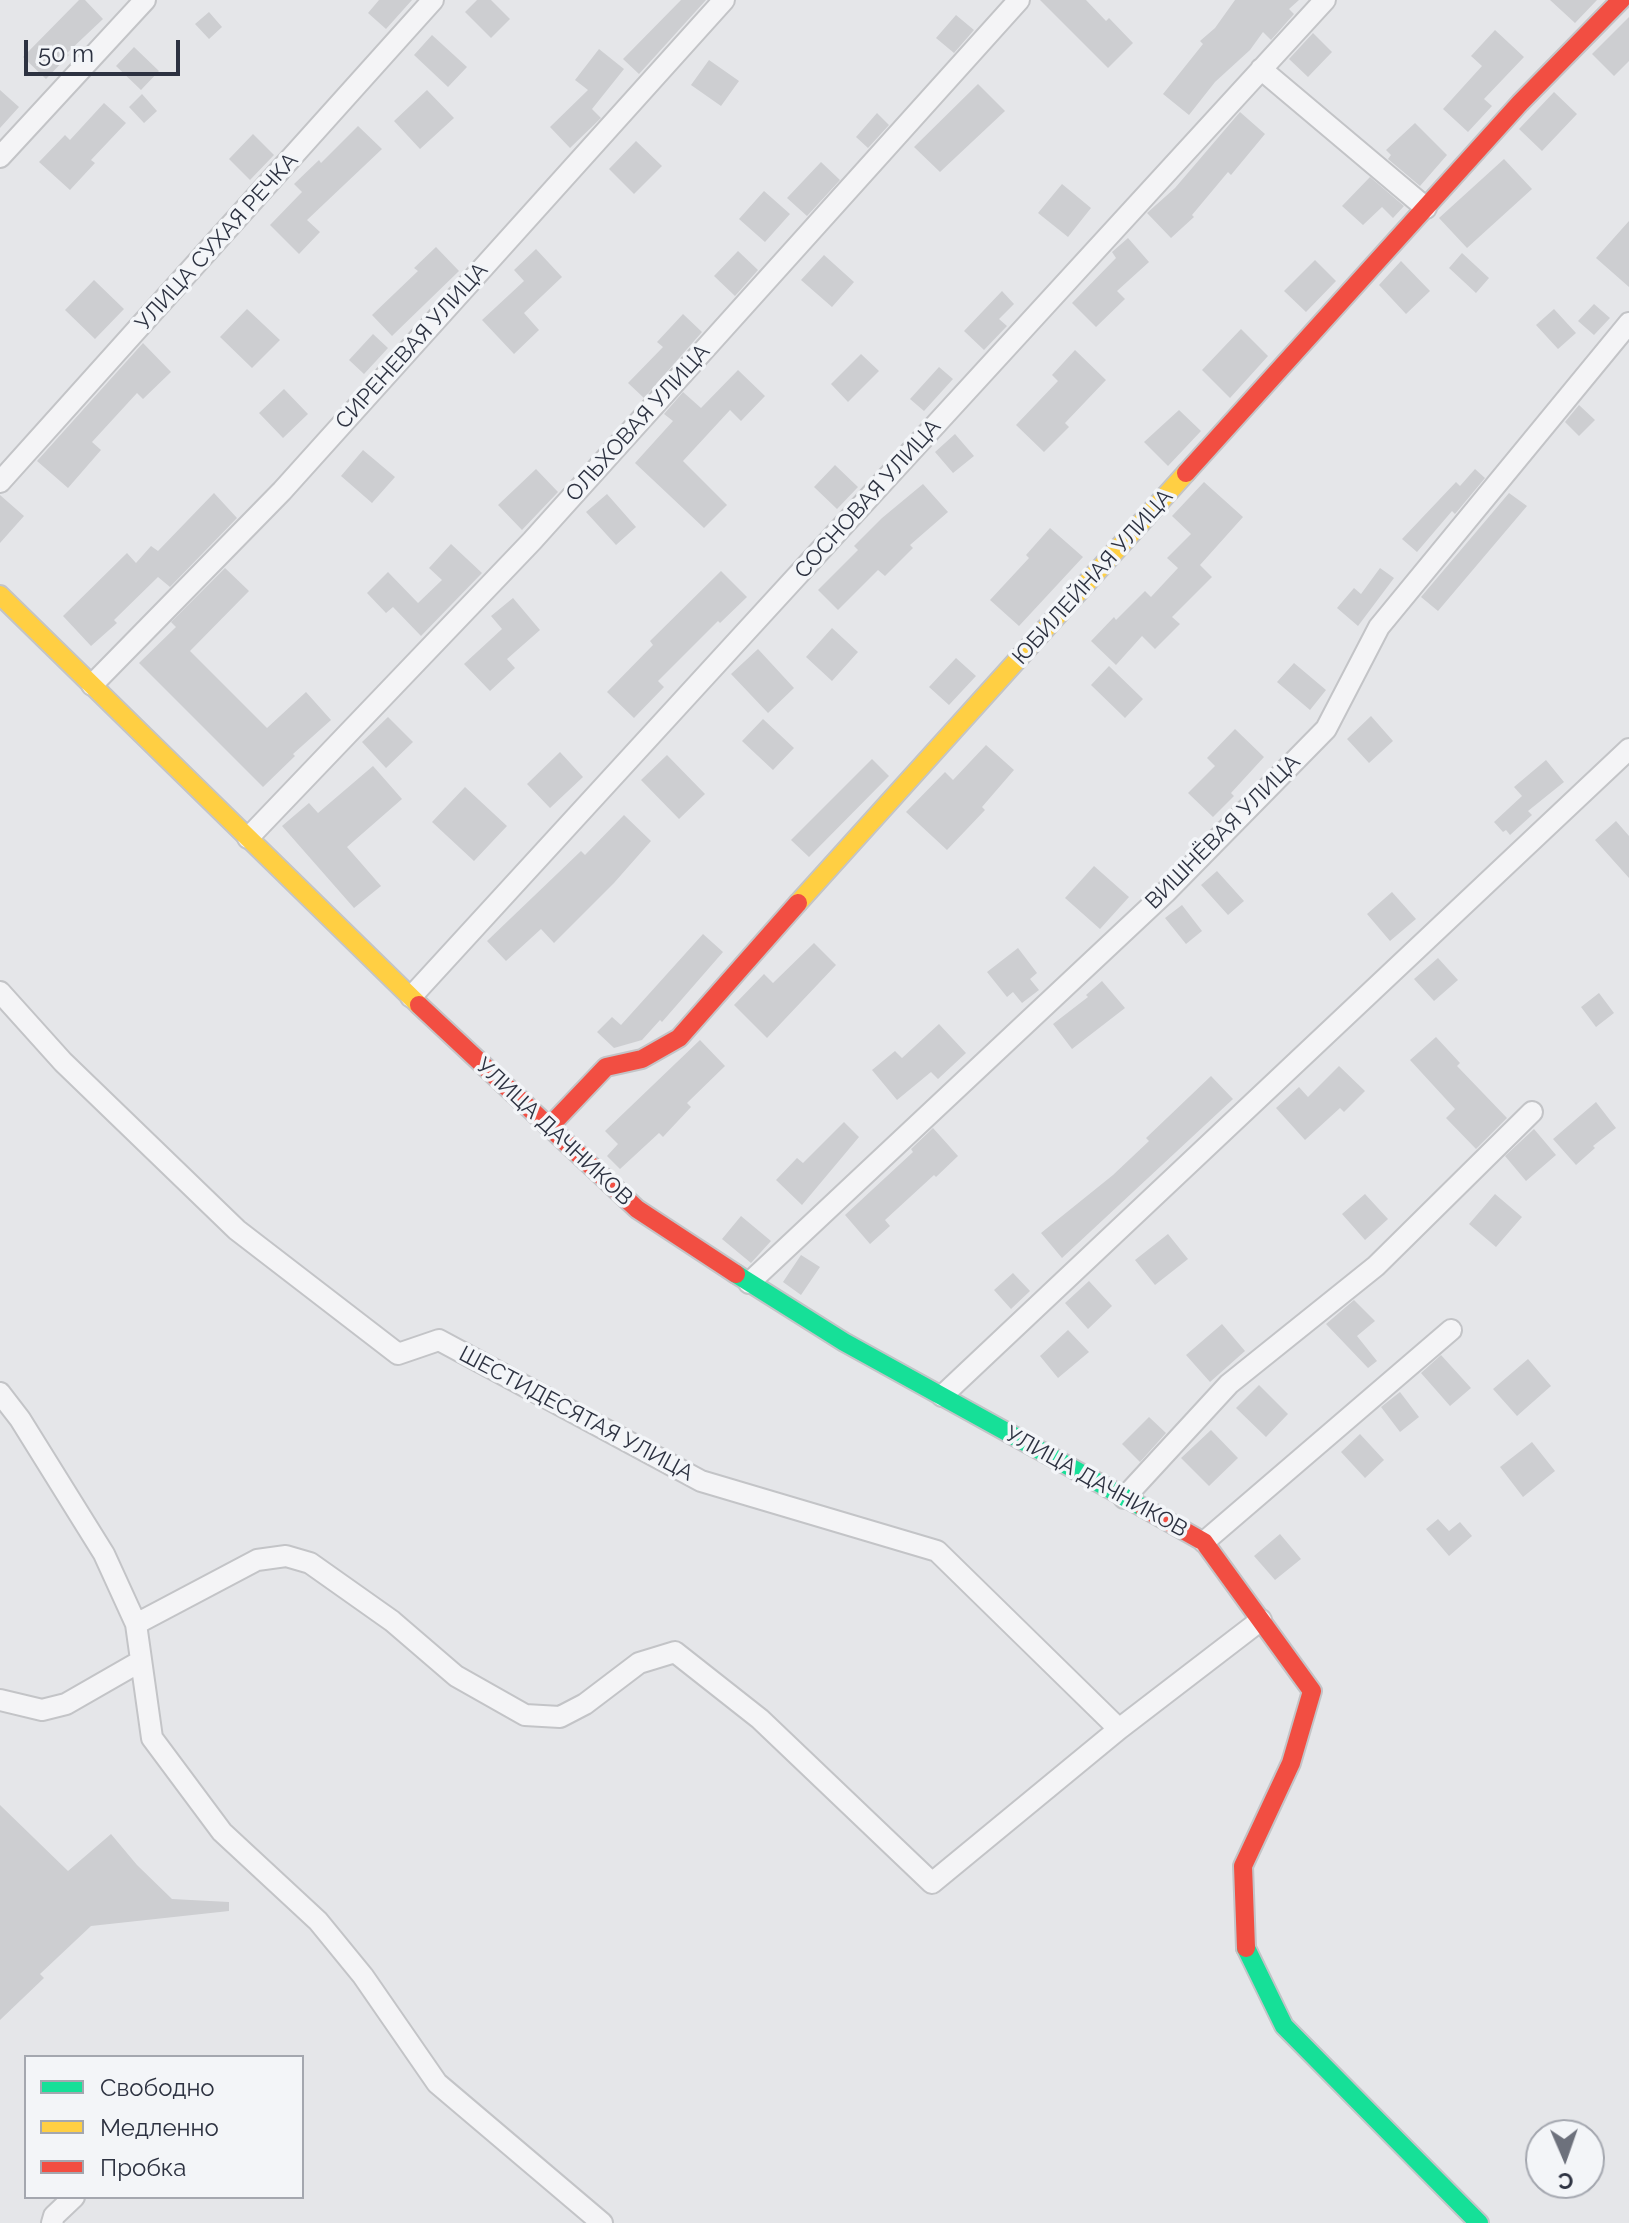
<!DOCTYPE html>
<html>
<head>
<meta charset="utf-8">
<style>
	body { margin:0 }
	#map { position:relative; width:1629px; height:2223px; overflow:hidden; background:#e5e6e9; font-family:Raleway,sans-serif }
	canvas { display:block }
	.legend { position:absolute; left:24px; top:2055px; width:280px; height:144px; box-sizing:border-box; background:#f3f5f8; border:2px solid #a4a7af; margin:0; padding:10px 14px; list-style:none; font-size:24px; color:#2d3241 }
	.legend li { display:flex; align-items:center; gap:16px; height:40px }
	.legend b { width:40px; border:2px solid #a4a7af }
	.north { position:absolute; left:1525px; top:2119px; width:80px; height:80px; box-sizing:border-box; background:#f3f5f8; border:2px solid #a4a7af; border-radius:50%; rotate:178deg; font-size:22px; font-weight:700; line-height:32px; text-align:center; color:#2d3241 }
	.north::after { content:''; display:block; margin:auto; width:28px; height:36px; background:#6d717c; clip-path:polygon(50% 0,100% 100%,50% 72%,0 100%) }
	.scale { position:absolute; left:24px; top:40px; width:156px; height:36px; box-sizing:border-box; border:4px solid #2d3241; border-top:0; padding-left:10px; font-size:24px; line-height:28px; white-space:nowrap; color:#2d3241; -webkit-text-stroke:6px #f3f5f8; paint-order:stroke }
</style>
</head>
<body>
<div id="map">
<canvas width="1629" height="2223"></canvas>
<ul class="legend">
<li><b style="height:10px;background:#16e098"></b>Свободно</li>
<li><b style="height:10px;background:#ffcf43"></b>Медленно</li>
<li><b style="height:10px;background:#f24e42"></b>Пробка</li>
</ul>
<div class="north">С</div>
<div class="scale">50 m</div>
</div>
<script>
const ctx = document.querySelector('canvas').getContext('2d');
ctx.lineJoin = 'round';
function fill(path, color) { ctx.fillStyle = color; ctx.fill(path, 'evenodd'); }
function trace(path, color, width, dash) { ctx.strokeStyle = color; ctx.lineWidth = width; ctx.lineCap = dash ? 'butt' : 'round'; ctx.setLineDash(dash || []); ctx.stroke(path); }
function label(font, color, halo, rows, align = 'center') {
  ctx.font = font + ' Raleway,sans-serif'; ctx.lineWidth = 7; ctx.setLineDash([]); ctx.textBaseline = 'middle'; ctx.strokeStyle = halo; ctx.fillStyle = color; for (const [text, x, y, turn = 0] of rows) {
    ctx.save(); ctx.translate(x, y); ctx.rotate((+turn || 0) * Math.PI / 180); ctx.textAlign = isNaN(turn) ? turn : align; if (halo) ctx.strokeText(text, 0, 0); ctx.fillText(text, 0, 0); ctx.restore();
  }
}
fill(new Path2D(`
	M79,0h6l18,19 -36,34 2,2 -23,24 -23,-22z
	M379,0h33l-26,29 -18,-16z
	M477,0h14l19,19 -19,19 -26,-26z
	M681,0h25l-67,74 -16,-15z
	M1040,0h46l20,21 3,-3 24,25 -25,25z
	M1235,0h64l-10,9 5,5 -23,26 -8,-8 -13,18 -35,32 -26,33 -26,-21 40,-50 -3,-3 15,-13z
	M1550,0h47l-22,23z
	M209,12l13,15 -13,12 -14,-15z
	M956,15l18,15 -20,23 -18,-15z
	M1629,17v44l-15,15 -22,-22z
	M1495,30l29,27 -40,42 8,7 -24,26 -25,-23 39,-43 -11,-10z
	M1313,33l19,19 -24,25 -19,-18z
	M432,35l35,32 -19,20 -34,-32z
	M134,47l25,24 -18,19 -25,-24z
	M599,49l25,20 -32,40 9,9 -31,30 -20,-21 38,-37 -13,-10z
	M709,60l30,21 -18,25 -30,-21z
	M978,84l27,27 -65,61 -26,-25z
	M0,90l19,17 -19,21z
	M427,90l27,28 -34,31 -26,-28z
	M1554,92l23,22 -35,37 -23,-22z
	M142,94l15,17 -13,12 -15,-16z
	M104,103l22,20 -35,37 4,3 -25,27 -31,-28 26,-27 5,5z
	M1240,112l25,22 -34,41 -3,-3 -36,43 2,2 -23,21 -24,-25 28,-25z
	M877,113l12,12 -21,23 -12,-11z
	M1415,123l32,32 -27,31 -32,-27 3,-4 -5,-5z
	M358,126l24,23 -75,71 13,12 -21,22 -29,-29 32,-33 -8,-8 25,-24 2,3z
	M253,134l21,21 -24,25 -21,-21z
	M636,141l26,25 -28,28 -25,-25z
	M1504,159l28,30 -65,59 -28,-30z
	M821,162l19,18 -33,36 -20,-18z
	M1370,177l34,29 -11,12 -11,-11 -19,18 -21,-19z
	M1062,184l29,24 -23,29 -30,-24z
	M764,191l26,23 -25,28 -26,-23z
	M1629,221v66l-33,-29z
	M1128,238l21,24 -32,29 8,8 -29,28 -24,-24 44,-45 -4,-6z
	M436,247l23,24 -67,65 -20,-21 46,-44 -4,-3z
	M536,249l26,28 -38,36 15,17 -25,24 -32,-34 42,-39 -10,-11z
	M738,251l20,19 -23,26 -21,-20z
	M1462,253l27,25 -13,15 -27,-25z
	M824,255l30,27 -22,25 -31,-27z
	M1315,260l21,21 -30,31 -22,-21z
	M1401,261l29,30 -24,23 -27,-29z
	M94,280l30,29 -29,30 -30,-29z
	M1002,291l12,13 -15,15 8,7 -23,24 -20,-19z
	M1594,304l16,14 -16,17 -16,-14z
	M247,309l33,31 -28,28 -32,-31z
	M1554,309l22,24 -18,16 -22,-24z
	M683,314l19,18 -58,66 -16,-15 35,-36 -6,-5z
	M1241,329l27,27 -38,42 -28,-28z
	M373,334l15,14 -24,26 -15,-14z
	M143,343l28,29 -28,27 -6,-6 -45,49 9,8 -33,38 -31,-27z
	M1075,350l31,30 -41,43 4,4 -25,25 -28,-27 42,-44 -6,-6z
	M861,354l18,17 -31,31 -17,-18z
	M939,367l14,12 -29,32 -14,-12z
	M738,370l27,26 -24,25 -11,-11 -47,51 44,44 -23,23 -69,-65 38,-42 -9,-7 19,-22 18,16z
	M284,389l24,25 -25,24 -24,-25z
	M1579,405l16,15 -16,16 -14,-14z
	M1179,410l22,21 -33,35 -24,-24z
	M955,434l19,22 -21,17 -18,-21z
	M363,450l32,27 -23,26 -31,-27z
	M835,465l23,22 -21,22 -23,-22z
	M536,469l22,23 -36,38 -24,-25z
	M1475,469l10,9 -30,36 -3,-3 -35,41 -15,-13 54,-57 4,4z
	M1204,482l39,35 -43,48 12,12 -40,40 8,7 -25,25 -13,-13 -26,29 -25,-24 23,-24 2,3 29,-29 6,6 27,-29 -11,-10 24,-24 -19,-18z
	M923,484l25,28 -38,33 3,3 -28,28 -7,-6 -40,40 -20,-20 40,-40 -4,-4 28,-28z
	M214,493l23,25 -67,69 -12,-10 -44,43 3,3 -26,23 -28,-30 64,-63 9,10 15,-17 7,5z
	M1509,493l18,13 -89,105 -17,-14z
	M607,494l29,33 -20,18 -30,-33z
	M0,495l24,21 -24,27z
	M1050,528l33,29 -64,69 -29,-26 39,-42 -3,-3z
	M451,544l31,29 -61,63 -28,-29 -7,6 -19,-20 21,-21 30,31 24,-23 -13,-12z
	M225,568l24,23 -59,60 77,77 39,-36 25,28 -38,34 2,2 -32,31 -124,-124 37,-36 -5,-5z
	M1380,568l14,10 -36,48 -21,-18 17,-20 7,6z
	M721,571l26,26 -27,26 -2,-2 -60,60 6,6 -30,31 -27,-26 46,-47 -3,-4z
	M513,598l27,32 -33,29 8,9 -25,23 -26,-27 38,-35 -11,-13z
	M832,628l26,24 -26,29 -26,-24z
	M758,649l36,39 -26,25 -37,-39z
	M956,658l20,18 -27,29 -20,-18z
	M1294,663l32,27 -16,20 -33,-28z
	M1109,666l34,33 -18,19 -34,-33z
	M1371,716l22,25 -24,22 -22,-24z
	M388,717l25,25 -27,26 -24,-26z
	M763,719l31,29 -21,22 -31,-29z
	M1235,729l29,28 -33,36 3,3 -21,21 -25,-24 27,-27 -8,-8z
	M986,745l28,25 -32,37 3,3 -38,40 -41,-38 39,-40 8,8z
	M560,752l23,25 -33,31 -23,-24z
	M667,755l38,39 -26,25 -38,-39z
	M872,759l17,17 -80,81 -18,-17z
	M1546,760l18,22 -36,29 4,4 -22,20 -4,-5 -3,2 -9,-10 28,-26 -8,-9z
	M373,766l29,33 -55,48 34,39 -27,22 -72,-82 27,-23 9,10z
	M465,787l42,39 -33,35 -42,-39z
	M624,815l27,26 -37,42 -60,60 -13,-14 -35,32 -19,-20 94,-90 4,4z
	M1616,821l13,15v42l-34,-38z
	M1094,866l35,31 -29,32 -35,-31z
	M1217,871l27,30 -16,14 -27,-30z
	M1392,892l24,27 -26,22 -23,-27z
	M1182,905l20,26 -16,13 -21,-26z
	M703,934l20,18 -61,70 -2,-2 -18,20 -28,8 -17,-16 15,-15 9,8z
	M814,943l22,22 -69,73 -33,-33 30,-31 9,9z
	M1018,948l19,25 -7,6 9,11 -17,13 -9,-11 -6,5 -20,-25z
	M1438,958l20,22 -24,21 -20,-22z
	M1102,981l23,27 -53,41 -19,-25 35,-27 -2,-2z
	M1599,993l15,20 -18,14 -15,-20z
	M939,1024l27,29 -28,26 -7,-7 -34,28 -25,-30 23,-19 7,7z
	M1436,1037l24,26 -3,3 50,52 -31,31 -30,-31 9,-9 -45,-49z
	M700,1040l25,26 -38,37 4,4 -28,30 -4,-4 -39,36 -13,-13 11,-12 -13,-13z
	M1339,1066l26,25 -21,21 -4,-4 -35,32 -29,-32 23,-21 9,10z
	M1211,1076l22,23 -171,159 -21,-25 72,-58 36,-34 -3,-3z
	M1596,1102l20,26 -23,18 2,2 -19,17 -23,-26z
	M844,1122l15,15 -57,68 -26,-25 21,-22 6,5z
	M933,1128l25,28 -22,21 -2,-2 -49,45 5,6 -20,18 -25,-29 68,-63 -2,-3z
	M1534,1129l22,26 -30,26 -21,-25z
	M1365,1194l23,25 -23,21 -23,-26z
	M1495,1194l27,23 -26,30 -27,-23z
	M741,1216l30,25 -20,22 -29,-24z
	M1168,1234l20,25 -33,26 -20,-25z
	M801,1255l19,12 -19,28 -18,-13z
	M1013,1273l17,18 -19,18 -17,-19z
	M1089,1281l23,25 -24,23 -23,-26z
	M1354,1300l21,21 -18,15 20,25 -9,7 -42,-44z
	M1222,1324l23,27 -35,31 -24,-27z
	M1068,1330l21,22 -31,26 -18,-22z
	M1441,1355l30,33 -21,18 -29,-33z
	M1528,1359l23,27 -34,30 -24,-27z
	M1259,1385l29,29 -22,23 -30,-29z
	M1400,1392l19,25 -19,15 -19,-25z
	M1149,1417l17,16 -26,29 -18,-18z
	M1211,1430l27,28 -29,28 -28,-28z
	M1360,1434l24,26 -19,18 -24,-26z
	M1532,1442l23,29 -32,26 -23,-30z
	M1438,1519l11,12 11,-9 12,14 -23,20 -23,-27z
	M1280,1534l21,25 -26,21 -21,-24z
	M0,1805l68,66 43,-37 26,31 35,34 57,3v9l-138,15 -51,48 4,4 -44,42z`), '#cdced1');
const street = new Path2D(`
	M1261,69l165,139
	M0,157l145,-157
	M0,482l433,-482
	M92,685l190,-194 442,-491
	M248,838l284,-297 487,-541
	M0,992l63,70 174,168 161,124 41,-14 262,141 236,70 182,178
	M411,997l914,-997
	M749,1283l416,-390 161,-164 53,-102 250,-304
	M0,1393l20,26 84,135 32,70 16,114 70,94 96,89 45,55 74,107 165,140
	M942,1396l687,-647
	M1124,1498l105,-114 147,-118 156,-154
	M1204,1542l247,-212
	M136,1624l121,-64 29,-4 24,7 82,58 64,55 69,39 35,2 25,-13 54,-41 36,-11 85,67 172,164 187,-154 142,-109
	M0,1700l42,10 24,-6 75,-43
	M52,2223l2,-7 20,-19`);
const fast = new Path2D(`
	M736,1274l108,68 300,166
	M1246,1948l38,78 195,197`);
const slow = new Path2D(`
	M0,595l419,410
	M798,903l388,-430`);
const jam = new Path2D(`
	M1186,473l334,-370 101,-103
	M419,1005l218,204 99,65
	M549,1127l57,-60 36,-8 37,-21 119,-135
	M1144,1508l60,34 108,149 -21,72 -48,103 3,82`);
trace(street, '#c3c4c7', 24);
trace(fast, '#c3c4c7', 22);
trace(slow, '#c3c4c7', 22);
trace(jam, '#c3c4c7', 22);
trace(street, '#f4f4f6', 20);
trace(fast, '#16e098', 18);
trace(slow, '#ffcf43', 18);
trace(jam, '#f24e42', 18);
label('22px', '#2d3241', '#f3f5f8', [
	["УЛИЦА СУХАЯ РЕЧКА",217,242,-48],
	["СИРЕНЕВАЯ УЛИЦА",412,346,-48],
	["ОЛЬХОВАЯ УЛИЦА",638,423,-48],
	["СОСНОВАЯ УЛИЦА",868,499,-48],
	["ЮБИЛЕЙНАЯ УЛИЦА",1093,577,-48],
	["ВИШНЁВАЯ УЛИЦА",1223,832,-45],
	["УЛИЦА ДАЧНИКОВ",554,1132,43],
	["ШЕСТИДЕСЯТАЯ УЛИЦА",576,1414,28],
	["УЛИЦА ДАЧНИКОВ",1096,1482,29]
]);
</script>
</body>
</html>
